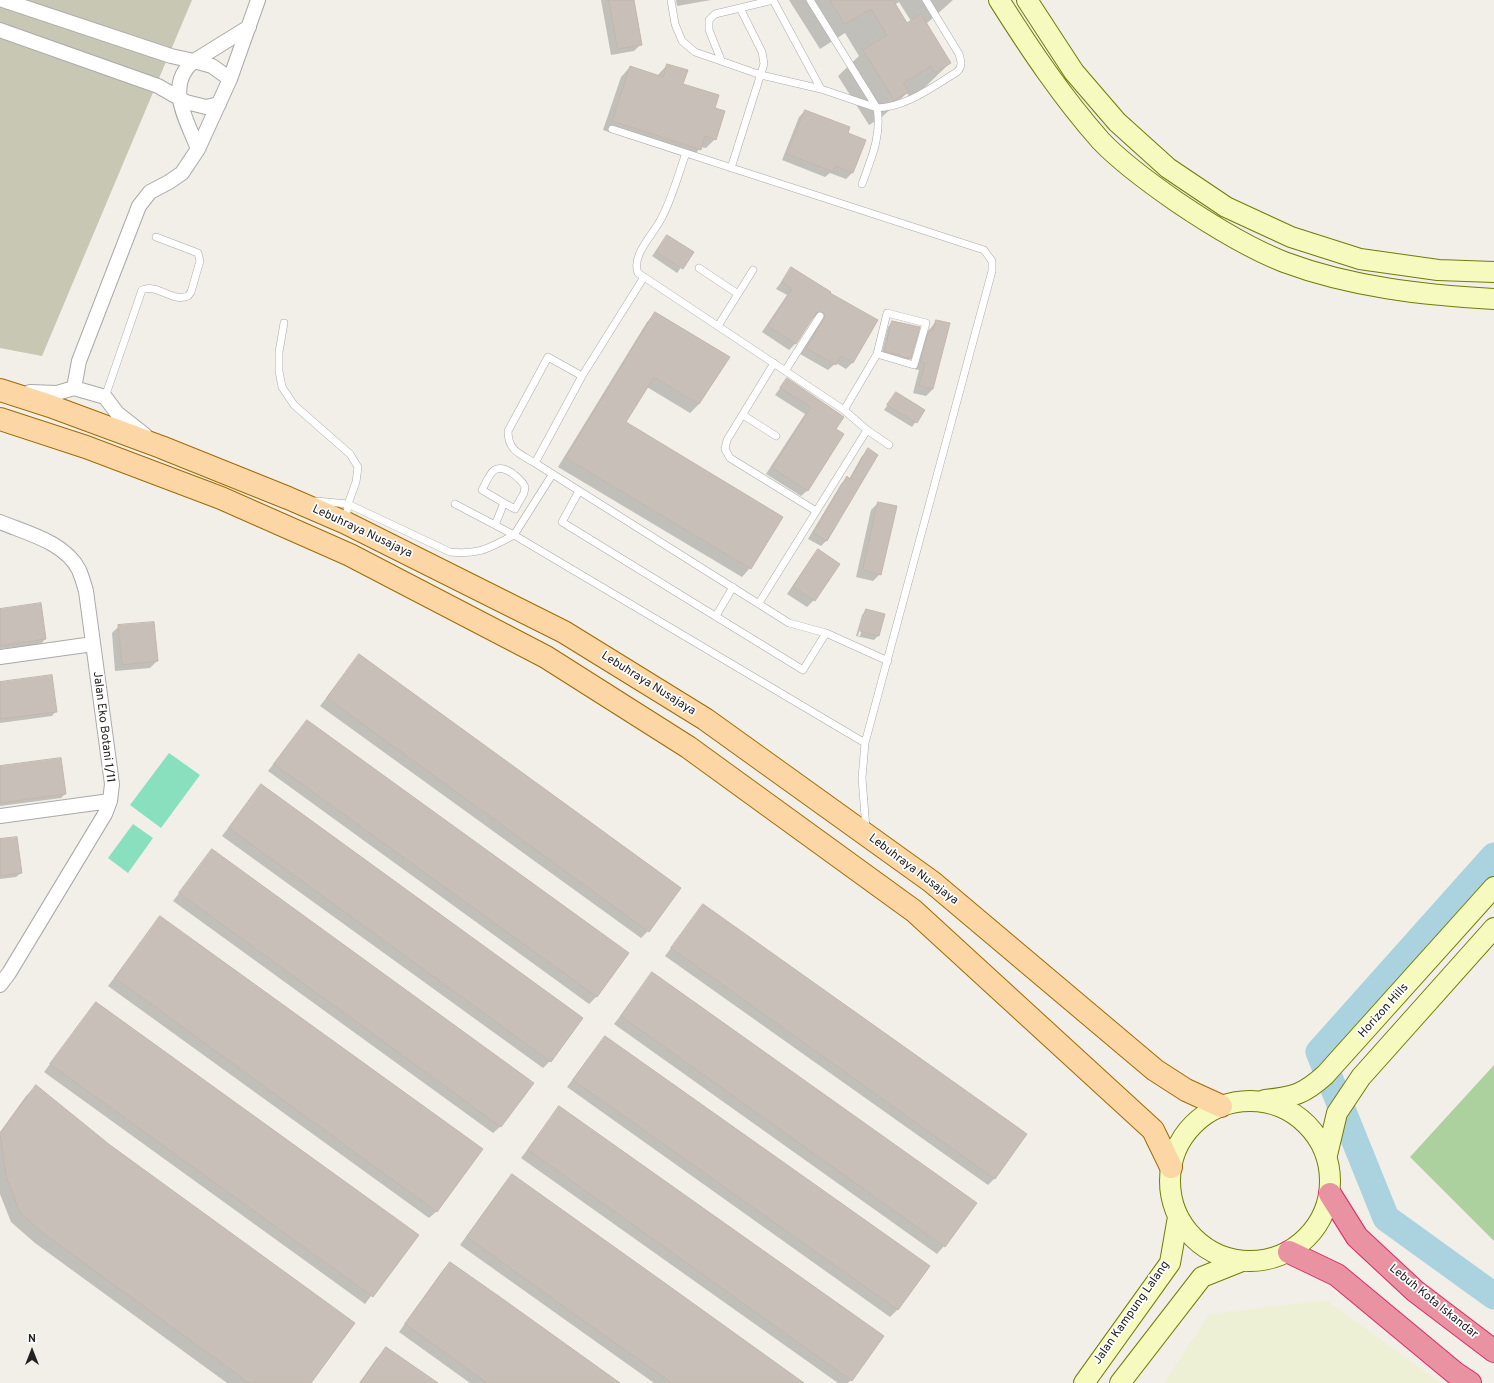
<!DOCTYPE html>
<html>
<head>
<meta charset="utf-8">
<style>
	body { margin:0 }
	#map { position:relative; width:1494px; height:1383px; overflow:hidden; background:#f2efe9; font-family:Overpass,sans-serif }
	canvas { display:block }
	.north { position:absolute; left:12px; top:1331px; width:40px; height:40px; -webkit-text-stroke:3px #fff; paint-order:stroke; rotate:0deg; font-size:11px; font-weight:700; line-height:16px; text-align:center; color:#222 }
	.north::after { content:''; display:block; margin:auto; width:14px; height:18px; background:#222; clip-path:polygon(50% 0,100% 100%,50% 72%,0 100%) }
</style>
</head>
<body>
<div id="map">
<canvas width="1494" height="1383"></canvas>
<div class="north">N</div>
</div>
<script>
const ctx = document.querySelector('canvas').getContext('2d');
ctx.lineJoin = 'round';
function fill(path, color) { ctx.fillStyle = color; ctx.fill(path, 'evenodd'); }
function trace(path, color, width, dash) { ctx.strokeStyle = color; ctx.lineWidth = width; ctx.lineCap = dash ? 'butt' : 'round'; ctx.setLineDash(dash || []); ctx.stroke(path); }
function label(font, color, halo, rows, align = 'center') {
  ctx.font = font + ' Overpass,sans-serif'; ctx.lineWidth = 3.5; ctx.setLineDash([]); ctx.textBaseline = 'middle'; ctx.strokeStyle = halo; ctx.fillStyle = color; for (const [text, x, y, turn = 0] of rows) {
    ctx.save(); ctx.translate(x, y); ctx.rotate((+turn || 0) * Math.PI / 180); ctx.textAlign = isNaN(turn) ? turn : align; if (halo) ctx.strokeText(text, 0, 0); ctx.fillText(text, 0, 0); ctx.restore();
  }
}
fill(new Path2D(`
	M0,0h192l-150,356 -42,-8z`), '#c7c7b4');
fill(new Path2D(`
	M1326,1300l115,83h-277l45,-69z`), '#eef0d5');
fill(new Path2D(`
	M1494,1065v176l-84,-84z`), '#add19e');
fill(new Path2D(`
	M169,753l31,22 -39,53 -31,-23z
	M133,824l20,14 -25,35 -20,-15z`), '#88e0be');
fill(new Path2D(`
	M601,0h32l8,44 -7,7 -23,4z
	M676,0h35l-34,6z
	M789,0h164l-27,24 24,39 -26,25 -15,9 -2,-4 -25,24 -13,8 -31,-49 21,-20 -14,-23 -25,16zM899,2l12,19 -5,3 -12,-19z
	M667,65l15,19 31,24 2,31 -9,9 -5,-1 -10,12 -88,-29 18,-53 9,-10 27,9z
	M805,111l41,23 19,7 -13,32 -6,6 -16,-6 -5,4 -43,-17 17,-43z
	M667,236l25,17 -15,20 -25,-17z
	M791,269l38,23 24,70 -7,7 -10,-6 -8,7 -28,-16 18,-28 1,-5 -3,-4 -5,2 -15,24 -7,7 -27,-18 25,-37 -11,-6z
	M656,313l73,44 -30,47 -9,9 -43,-26 -22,35 125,146 -8,9 -184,-110 89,-145z
	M936,321l-3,68 -7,7 -13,-3 6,-23 -5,-1 9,-31z
	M892,322l18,36 -5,5 -24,-7 7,-29z
	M787,379l47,50 -26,61 -7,6 -35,-22 39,-60 -30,-19z
	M896,393l28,17 -12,17 -28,-17z
	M868,450l-41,90 -6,6 -13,-7 33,-55 6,-6 2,1 13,-23z
	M878,503l2,71 -7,7 -17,-4 15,-67z
	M818,551l20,13 -24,36 -7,7 -20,-13 25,-37z
	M0,610l45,29 -4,5 -41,5z
	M866,610l12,26 -4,4 -18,-4 6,-21zM864,614h2l-6,22h-2z
	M119,626l38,35 -7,7 -35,3 -3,-38z
	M359,655l289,276 -7,7 -321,-232z
	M0,683l56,28 -4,5 -52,7z
	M307,721l320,233 -31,43 -7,7 -321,-233z
	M0,767l65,27 -4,4 -61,8z
	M261,785l289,276 -7,7 -321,-232z
	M0,840l21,33 -5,4 -16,2z
	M212,851l289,275 -8,7 -320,-232z
	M703,905l292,273 -7,7 -323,-229z
	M160,918l277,293 -8,7 -321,-232z
	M653,974l291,272 -7,8 -323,-230z
	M96,1003l321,232 -52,69 -321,-232z
	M605,1037l323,229 -31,44 -7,7 -323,-230z
	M36,1087l274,296h-83l-192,-140 -24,-21 -11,-28v-62l26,-36z
	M560,1107l291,273 -3,3h-10l-317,-225z
	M512,1176l291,207h-149l-194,-138 45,-62z
	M451,1263l168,120h-149l-71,-51 44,-62z
	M386,1349l50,34h-77l18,-25z`), '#0003');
trace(new Path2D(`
	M1494,856l-175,196 67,166 108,78`), '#aad3df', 27);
const building = new Path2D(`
	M609,0h25l8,45 -24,4z
	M830,0h63l14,23 14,-9 30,49 -16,10 -4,-7 -28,17 6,9 -15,8 -31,-50 24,-15 -16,-26 -26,15z
	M667,64l21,6 -5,14 36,11 -4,13 10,3 -9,29 -11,-4 -4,14 -89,-29 18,-55 33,11z
	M805,110l45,17 -2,6 18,7 -13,33 -18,-7 -2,6 -46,-18z
	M667,235l27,17 -11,17 -27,-17z
	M791,267l40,25 -1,1 48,27 -25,43 -12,-7 -5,9 -30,-17 18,-29 1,-5 -3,-2 -6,1 -20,31 -28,-18 24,-37 -10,-7z
	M655,312l75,45 -31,47 -45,-27 -28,45 157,95 -32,52 -185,-111z
	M936,320l14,3 -17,66 -14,-3 6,-23 -5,-1 9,-32h4z
	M892,321l28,6 -9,32 -26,-8z
	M787,378l57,39 -8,12 8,5 -36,57 -36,-23 39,-61 -31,-19z
	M896,392l29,18 -8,13 -30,-18z
	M868,448l10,7 -51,86 -14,-8 34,-57 3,3z
	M878,502l19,4 -16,69 -18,-5z
	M818,549l22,15 -25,37 -22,-14z
	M41,603l5,36 -46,7v-37z
	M866,609l19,5 -6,22 -19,-5z
	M154,622l4,39 -36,4 -4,-40z
	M359,654l322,234 -32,44 -322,-234z
	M52,675l5,37 -57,7v-37z
	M307,720l322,233 -32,44 -323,-233z
	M61,758l5,36 -66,9v-37z
	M261,784l322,234 -32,44 -322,-234z
	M17,837l5,36 -22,3v-37z
	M212,849l322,234 -33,44 -322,-234z
	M703,904l324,230 -32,45 -324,-231z
	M160,916l323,233 -46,63 -322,-234z
	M652,972l325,231 -32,44 -324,-231z
	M96,1002l323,233 -46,62 -323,-233z
	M605,1036l325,230 -32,44 -325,-230z
	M36,1085l74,60 245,178 -44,60h-62l-205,-149 -24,-21 -14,-37 -6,-42z
	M559,1106l325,230 -32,45 -324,-231z
	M512,1174l150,107 142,102h-132l-81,-57 -124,-89z
	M450,1262l50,35 120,86h-133l-32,-23 -50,-36z
	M386,1347l52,36h-77z`);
fill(building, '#c7bfb8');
trace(building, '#c4b6ab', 1);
const lane = new Path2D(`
	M671,0l4,24 7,17 13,11 66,23 60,14 56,19c5,27 -6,51 -15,76
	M773,0l48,89
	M810,0l67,108c30,-1 55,-21 80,-36 6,-6 4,-11 2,-18l-33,-54
	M721,60l-12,-30v-10l6,-6 58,-14
	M612,129l372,121 8,11v10l-127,472
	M686,153c-8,22 -14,46 -25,66 -8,16 -30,36 -23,54l206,137 23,20 22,15
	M731,168l33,-104 -2,-12 -22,-44
	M699,268l39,26
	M644,277l-62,99 -47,87 254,160 37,10 62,28
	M284,323l-5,29v19l3,16 12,18 56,49 8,13 -2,15 -8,22 -2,15
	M718,326l35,-56
	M774,363l-47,77 -2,9 5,9 86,53
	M785,371l35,-55
	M105,397l37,-107c15,-7 31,13 46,6l3,-4 9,-31 -2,-8 -42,-16
	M844,410l33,-56 10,-41 39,10 -12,42 -37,-11
	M743,415l33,21
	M535,463c-15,-9 -27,-12 -27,-32l40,-74 34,19
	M579,491l-17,31 241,148 23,-37
	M316,501l32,3 102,48c30,3 39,-4 64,-17l351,208 -3,35 4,51
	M455,504l59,31 38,-60
	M495,525l9,-22 -22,-13c8,-15 11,-29 30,-17 6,5 10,7 13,14l-1,6 -9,16 -11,-6
	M759,603l108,-173
	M716,616l17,-29`);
const street = new Path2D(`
	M3,0l168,56 23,5 55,-34
	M0,30l158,56 28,16 20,5 13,-3
	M198,149c-11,-29 -34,-64 -4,-88l18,5 18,13
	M74,388l5,-27 60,-155 11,-14 19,-10 13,-9 16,-24 32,-70 28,-79
	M30,392l27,1 17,-5 31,9 12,16 28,22
	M0,522c26,11 65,20 79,48 3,7 5,14 7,21l26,193 -2,17 -5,13 -96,159 -9,12
	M0,657l93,-13
	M0,816l110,-15`);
const secondary = new Path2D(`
	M999,0c31,49 63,97 102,141 22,23 50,43 76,61 34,23 69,45 107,60 67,25 139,33 210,37
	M1027,0l47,72 43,50 51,46 58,39 65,30 69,22 78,11 56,2
	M1265,1100c29,-3 39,-6 60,-25l169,-188
	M1170 1181a80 80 0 1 1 160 0a80 80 0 1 1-160 0Z
	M1327,1155l10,-42 24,-36 133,-149
	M1084,1383l86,-120 8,-46
	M1120,1383l82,-106 40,-16`);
const primary = new Path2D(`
	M0,390l50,16 111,41 127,51 58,25 218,109 141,87 227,163 223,188 31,20 35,16
	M0,419l86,28 135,51 129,57 196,102 142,90 226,164 239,219 18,37`);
const highway = new Path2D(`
	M1330,1194l27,43 58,54 79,60
	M1289,1252l48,23 118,98 15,10`);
trace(lane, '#a9a9a9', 8);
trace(street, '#a9a9a9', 16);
trace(secondary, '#707d05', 22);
trace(primary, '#a06b00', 24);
trace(highway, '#dc2a67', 24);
trace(lane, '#fff', 7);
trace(street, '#fff', 14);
trace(secondary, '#f7fabf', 20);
trace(primary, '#fcd6a4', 22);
trace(highway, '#e892a2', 22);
label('12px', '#222', '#fff', [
	["Lebuhraya Nusajaya",362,532,25],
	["Lebuhraya Nusajaya",648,684,32],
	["Jalan Eko Botani 1/11",103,727,83],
	["Lebuhraya Nusajaya",913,870,37],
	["Horizon Hills",1384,1011,-48],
	["Lebuh Kota Iskandar",1433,1302,39],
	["Jalan Kampung Lalang",1132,1313,-55]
]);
</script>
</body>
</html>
